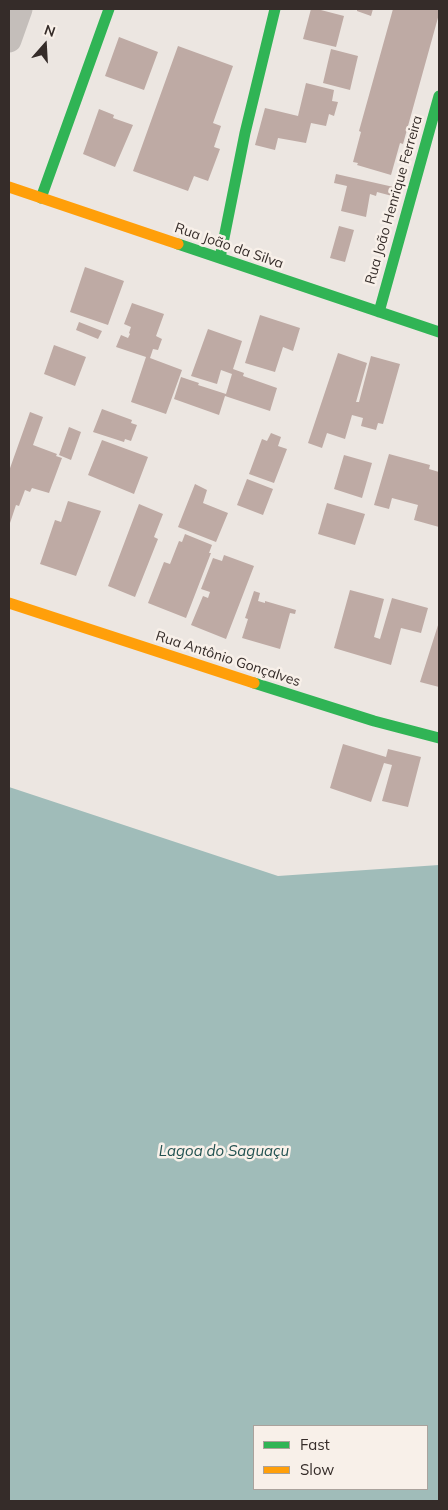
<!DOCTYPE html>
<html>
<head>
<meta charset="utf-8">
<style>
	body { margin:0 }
	#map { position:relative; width:448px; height:1510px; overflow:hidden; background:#ece6e1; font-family:Mulish,sans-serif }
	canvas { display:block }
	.frame { position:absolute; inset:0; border:10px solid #352c29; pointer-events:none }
	.legend { position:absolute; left:253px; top:1425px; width:175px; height:65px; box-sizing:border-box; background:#f8f0e9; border:1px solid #aaa29c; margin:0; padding:6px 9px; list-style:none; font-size:15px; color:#352c29 }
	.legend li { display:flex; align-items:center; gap:10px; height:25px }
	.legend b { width:25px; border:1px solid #aaa29c }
	.north { position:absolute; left:20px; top:20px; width:50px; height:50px; -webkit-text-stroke:4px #f8f0e9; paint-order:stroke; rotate:19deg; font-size:14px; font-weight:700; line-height:20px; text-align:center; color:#352c29 }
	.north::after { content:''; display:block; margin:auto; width:18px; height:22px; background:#352c29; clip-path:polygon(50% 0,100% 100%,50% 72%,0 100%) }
</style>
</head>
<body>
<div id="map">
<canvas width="448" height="1510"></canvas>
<div class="frame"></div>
<ul class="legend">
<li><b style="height:6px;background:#30b455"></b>Fast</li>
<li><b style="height:6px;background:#ff9f0a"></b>Slow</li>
</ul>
<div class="north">N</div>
</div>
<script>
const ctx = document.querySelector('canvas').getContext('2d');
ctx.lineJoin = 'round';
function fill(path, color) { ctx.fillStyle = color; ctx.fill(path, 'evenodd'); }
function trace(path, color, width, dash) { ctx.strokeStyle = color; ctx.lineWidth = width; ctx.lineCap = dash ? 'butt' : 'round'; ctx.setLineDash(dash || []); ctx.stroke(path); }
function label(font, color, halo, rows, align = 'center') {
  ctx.font = font + ' Mulish,sans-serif'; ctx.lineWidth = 5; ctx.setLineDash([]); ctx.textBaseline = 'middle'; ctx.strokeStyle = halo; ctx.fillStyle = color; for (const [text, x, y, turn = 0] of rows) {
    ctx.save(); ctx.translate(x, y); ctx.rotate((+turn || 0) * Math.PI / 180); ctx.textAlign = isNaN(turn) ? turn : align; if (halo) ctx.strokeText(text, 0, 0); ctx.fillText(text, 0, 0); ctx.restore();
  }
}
fill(new Path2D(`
	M9,787l269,89 161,-11v636h-430zM254,1426h173v63h-173z`), '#a0bcb9');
fill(new Path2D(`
	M311,9h6l27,7 -8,31 -33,-8z
	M357,9h16l-2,7 -14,-5z
	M393,9h46v5l-36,130 -3,-1 -9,32 -34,-10 1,-2 -5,-1 8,-30 -2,-1z
	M119,37l39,15 -14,38 -39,-14z
	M178,46l55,20 -20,57 8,3 -7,21 6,2 -12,32 -14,-5 -6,15 -55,-20z
	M331,49l27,7 -8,34 -27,-7z
	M306,83l28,7 -2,11 6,1 -4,14 -5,-2 -3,12 -15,-3 -5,20 -28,-5 -3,12 -20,-5 10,-37 33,8z
	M99,109l15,6 -1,3 20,7 -18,42 -32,-13z
	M336,174l62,14 -2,9 -19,-5 -1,4 -6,-2 -4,23 -25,-6 6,-25 -13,-3z
	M339,226l15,4 -9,32 -15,-4z
	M85,267l39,14 -16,44 -38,-13z
	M132,303l32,11 -8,22 6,3 -4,11 -5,-1 -3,9 32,12 -16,44 -35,-12 15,-45 -30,-10 5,-12 7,3 2,-4 -1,-1 2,-6 -7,-3z
	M260,315l40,13 -7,23 -10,-4 -8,25 -30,-9z
	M79,322l23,9 -4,8 -22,-9z
	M208,329l34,12 -9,28 11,4 -1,3 34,12 -7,23 -45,-15 -6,19 -45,-16 7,-22 18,6 -1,2 28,9 6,-20 -11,-4 -4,14 -26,-8z
	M54,345l32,12 -11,29 -31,-12z
	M338,353l29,10 -11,39h3l12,-46 29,8 -17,60 -5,-1 -2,7 -15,-4 2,-8 -11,-3 -7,24 -18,-6 -5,15 -14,-5z
	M102,409l30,11 -1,3 6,2 -6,16 -6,-2 -1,3 -31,-10z
	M30,412l13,5 -10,28 24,9 -1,2 6,2 -13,35 -17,-5 -2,4 -5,-2 -6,16 -3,-1 -7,21v-55z
	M69,427l12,5 -10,28 -12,-5z
	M271,433l10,4 -3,9 9,3 -13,34 -25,-9 13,-35 5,2z
	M102,440l46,17 -14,37 -46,-19z
	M389,454l41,11 -1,4 10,3v55l-25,-7 4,-15 -26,-7 -3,11 -15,-4z
	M344,455l28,8 -10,35 -28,-9z
	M247,479l26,10 -10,26 -26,-10z
	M195,484l12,6 -4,13 25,10 -12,29 -38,-15z
	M68,501l33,10 -25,65 -36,-12 15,-44 6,2z
	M327,503l38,11 -10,31 -37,-11z
	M139,504l24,10 -9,23 4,2 -23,58 -27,-11z
	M185,534l27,11 -3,8h2l-25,65 -38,-15 16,-41 6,2 9,-23 3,1z
	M224,555l30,11 -28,73 -35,-14 12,-29 5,2 2,-6 -9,-3 12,-31 9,3z
	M350,590l34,9 -10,38 6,2 12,-41 36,10 -7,25 -20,-5 -10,37 -57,-17z
	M254,591l6,2 -2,8 7,2v-2l31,9 -1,4 -5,-1 -10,36 -38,-11 6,-19 -3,-1z
	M439,622v65l-19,-5z
	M343,744l43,13 2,-8 33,8 -13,50 -26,-6 10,-36 -8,-2 -13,39 -41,-14z`), '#beaaa4');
trace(new Path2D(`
	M9,40l11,-31`), '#c4beba', 25);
trace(new Path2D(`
	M41,198l68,-189
	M178,244l261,88
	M220,258l25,-125 30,-124
	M379,312l60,-216
	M254,683l120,38 65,17`), '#30b455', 11);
trace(new Path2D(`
	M9,187l169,57
	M9,603l245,80`), '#ff9f0a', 11);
label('14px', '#352c29', '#f8f0e9', [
	["Rua João Henrique Ferreira",394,200,-74],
	["Rua João da Silva",229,246,19],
	["Rua Antônio Gonçalves",228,659,18]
]);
label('italic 15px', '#235251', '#f8f0e9', [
	["Lagoa do Saguaçu",224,1151]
]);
</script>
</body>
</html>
